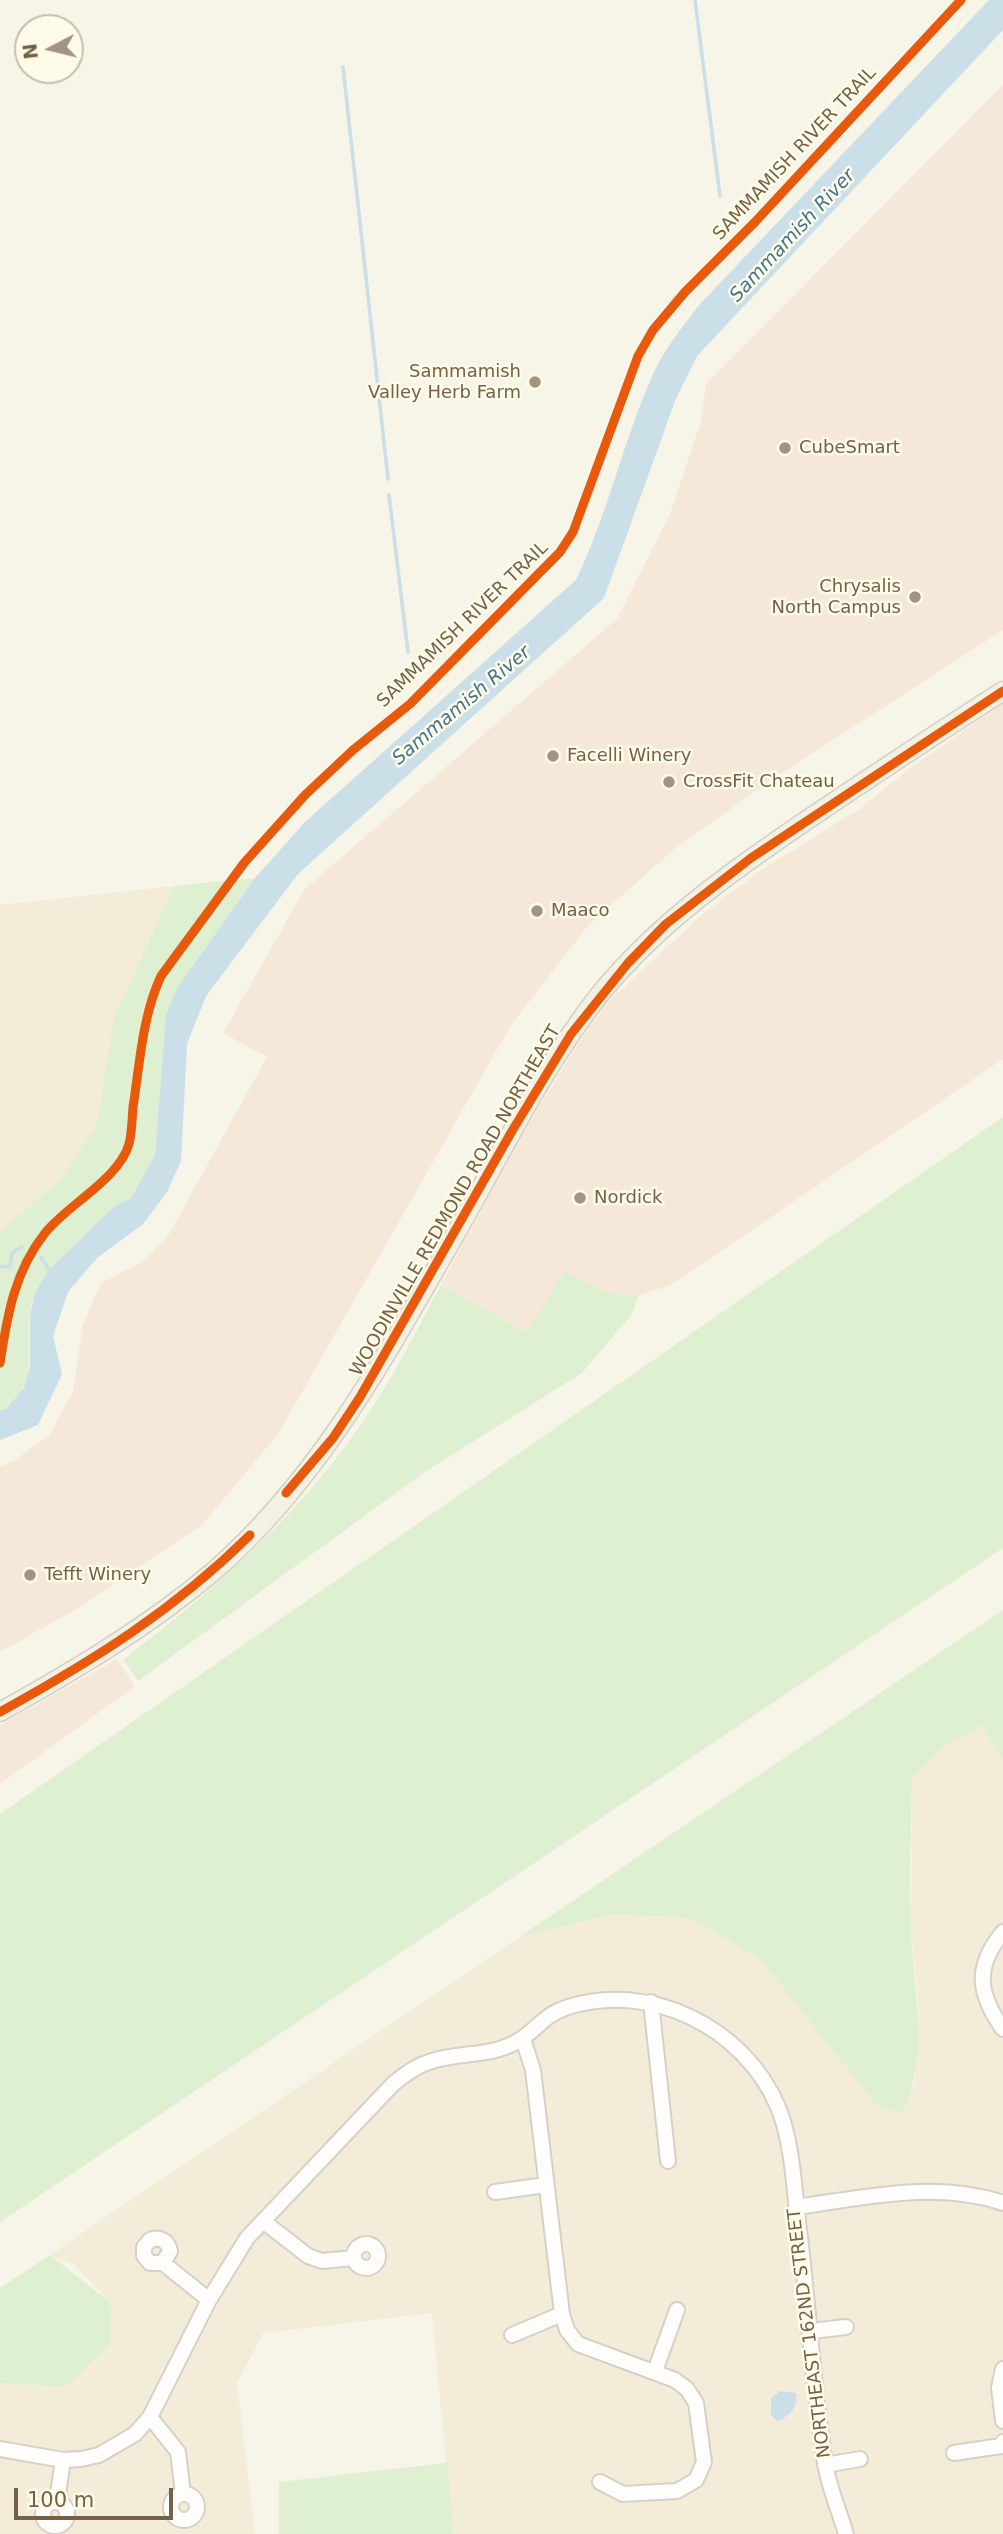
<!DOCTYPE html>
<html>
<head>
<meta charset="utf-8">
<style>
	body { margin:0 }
	#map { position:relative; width:1003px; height:2534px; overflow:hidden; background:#f7f4e8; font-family:"DejaVu Sans",sans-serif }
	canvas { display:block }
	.north { position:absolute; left:14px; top:14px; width:70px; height:70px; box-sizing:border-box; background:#fffbe9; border:2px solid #c8bda8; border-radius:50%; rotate:263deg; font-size:19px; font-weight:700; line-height:28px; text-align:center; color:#756147 }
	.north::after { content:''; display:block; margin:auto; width:24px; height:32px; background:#a2947f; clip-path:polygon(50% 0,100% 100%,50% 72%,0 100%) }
	.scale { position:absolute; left:14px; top:2488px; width:159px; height:32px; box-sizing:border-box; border:4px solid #756147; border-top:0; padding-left:9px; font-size:21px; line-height:24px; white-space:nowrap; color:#756147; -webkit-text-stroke:5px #fffbe9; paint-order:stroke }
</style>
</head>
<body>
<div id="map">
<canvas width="1003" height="2534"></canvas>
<div class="north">N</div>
<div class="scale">100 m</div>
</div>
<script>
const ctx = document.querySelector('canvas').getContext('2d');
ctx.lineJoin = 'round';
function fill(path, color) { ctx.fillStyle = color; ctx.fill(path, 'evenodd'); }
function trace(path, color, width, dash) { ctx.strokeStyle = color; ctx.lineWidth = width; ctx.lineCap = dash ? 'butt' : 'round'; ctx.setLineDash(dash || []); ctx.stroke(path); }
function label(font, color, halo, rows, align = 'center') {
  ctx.font = font + ' "DejaVu Sans",sans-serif'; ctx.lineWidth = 5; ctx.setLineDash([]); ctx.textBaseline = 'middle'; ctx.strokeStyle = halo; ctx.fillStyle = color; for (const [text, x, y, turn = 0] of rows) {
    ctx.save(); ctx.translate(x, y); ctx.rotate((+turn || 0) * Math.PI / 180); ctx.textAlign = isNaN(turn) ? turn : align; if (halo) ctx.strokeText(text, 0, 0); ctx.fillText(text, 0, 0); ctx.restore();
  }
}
fill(new Path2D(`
	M174,886l-60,132 -17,106 -35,54 -62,54v-327z
	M982,1724l21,37v773h-550l-21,-221 -169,20 -26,50 18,151h-255v-151l66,4 44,-43 1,-41 -37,-39 -24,-9 471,-319 92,-22 77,4 70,41 118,148 37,-21 4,-77 -8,-79 1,-152 32,-32z`), '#f3ecd8');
fill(new Path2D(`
	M1003,85v545l-232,150 -97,69 -87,78 -76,98 -233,409 -76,91 -124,83 -78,44v-186l14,-5 36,-27 23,-42 10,-67 17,-41 40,-21 28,-27 99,-179 -44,-24 82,-144 312,-270 53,-105 31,-93 5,-37z
	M1003,703v356l-332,226 -32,10 -30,-2 -45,-22 -36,61 -87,-47 79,-147 59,-96 30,-41 96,-89 58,-43 98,-61 44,-36z
	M117,1659l18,27 -135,98v-59z`), '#f6e8d8');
fill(new Path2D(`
	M255,878l-78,112 -11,26 -11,139 -24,43 -16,8c-20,22 -39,43 -58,64 -7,7 -18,15 -22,24 -17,36 13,97 -35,117v-179l62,-54 35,-54 17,-106 60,-132z
	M1003,1117v431l-1003,674v-408z
	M564,1271l45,22 30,2 -7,19 -50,59 -156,98 -288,210 -15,-21c92,-71 183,-150 247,-249 27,-40 48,-84 71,-126l86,47z
	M1003,1610v151l-21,-36 -38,21 -32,32c-1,50 -3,101 -1,151 2,64 20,123 -9,184l-24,-6 -118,-148 -70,-41 -77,-4 -92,22z
	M50,2255l61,48 -1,41 -44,43 -66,-4v-95z
	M447,2463l6,71h-174v-52z`), '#deefd2');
fill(new Path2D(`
	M989,0h14v30l-306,326 -22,45 -71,197 -306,276 -92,122 -19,48 -6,117 -14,31 -24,32 -46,34 -29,34 -15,44 9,38 -24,51 -38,15v-29l7,-3 17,-20 6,-22v-51l5,-22 13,-22 67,-65 16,-8 24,-43 11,-139 10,-26 79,-112 50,-56 271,-242c32,-66 47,-139 77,-206 12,-26 30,-48 48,-71z
	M780,2391l16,2c3,13 -7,24 -19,28l-6,-6v-17z`), '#cadfe7');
trace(new Path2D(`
	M695,0l25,196
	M343,67l45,412
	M389,495l19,157
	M41,1257l10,16
	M0,1267l10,-1 2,-13 10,-6`), '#cadfe7', 3.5);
const minor = new Path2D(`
	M1003,1932c-29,35 -25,62 0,97
	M651,2002l17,159
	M523,2039l10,31 29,244 5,16 11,14 97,36 12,9 9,14 8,59 -8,18 -19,11 -54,3 -23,-12
	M495,2192l51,-7
	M796,2207c67,-9 141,-27 207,-4
	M263,2221l45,35 14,5 32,-3
	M354 2256a12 12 0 1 1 24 0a12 12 0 1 1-24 0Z
	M163,2263h-13l-6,-7v-9l6,-7c10,-4 18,1 20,11l-7,12 46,37
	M811,2331l35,-4
	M512,2335l50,-21
	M1003,2369l-4,19 4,33
	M655,2371l22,-61
	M150,2417l28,35 5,42
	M0,2449l63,11 18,-1 18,-4 36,-21 15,-17 59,-117 38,-62 147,-155c11,-8 21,-17 35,-21 31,-11 64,-4 92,-23 19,-12 21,-23 47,-32 82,-26 176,20 210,100 16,39 16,88 22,130 9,75 13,152 25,226 4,25 14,47 21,71
	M954,2453l47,-7 2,-4
	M825,2465l35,-6
	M171 2507a13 13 0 1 1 26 0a13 13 0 1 1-26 0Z
	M57,2501l6,-41
	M43 2514a12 12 0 1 1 24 0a12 12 0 1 1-24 0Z`);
const major = new Path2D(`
	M0,1712c75,-42 148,-85 214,-141 108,-94 176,-223 246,-345 44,-78 84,-161 140,-232 58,-71 132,-123 207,-174 65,-44 130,-87 196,-129`);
trace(minor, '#d6d1c6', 18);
trace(major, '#d5cfc4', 21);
trace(minor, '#fefdfc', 14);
trace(major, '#f3f0e4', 18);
trace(new Path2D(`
	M0,1363c7,-46 14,-91 45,-130 22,-28 74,-54 84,-89 3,-12 3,-25 4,-37 7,-44 9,-90 28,-131l83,-113 61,-68 48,-45 57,-46 150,-152 13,-20 65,-176 15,-26 32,-38 70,-70 206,-222
	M286,1493l47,-55 27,-41 152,-266 59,-97 57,-71 38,-39 85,-66 252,-167
	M0,1712c94,-52 173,-101 250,-177`), '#e8590c', 9);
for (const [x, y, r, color] of [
	[535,382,7,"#a2947f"],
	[785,448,7,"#a2947f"],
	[915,597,7,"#a2947f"],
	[553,756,7,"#a2947f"],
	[669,782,7,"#a2947f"],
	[537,911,7,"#a2947f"],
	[580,1198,7,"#a2947f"],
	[30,1575,7,"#a2947f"]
]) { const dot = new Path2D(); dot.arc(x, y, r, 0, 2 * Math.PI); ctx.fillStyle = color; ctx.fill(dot); trace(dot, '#fffbe9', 2.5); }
label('18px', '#756147', '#fffbe9', [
	["SAMMAMISH RIVER TRAIL",795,154,-47],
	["SAMMAMISH RIVER TRAIL",463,625,-44],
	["WOODINVILLE REDMOND ROAD NORTHEAST",456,1201,-60],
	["NORTHEAST 162ND STREET",810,2333,-97]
]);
label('18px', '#756147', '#fffbe9', [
	["Sammamish",521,372,"right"],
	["Valley Herb Farm",521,393,"right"],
	["CubeSmart",799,448],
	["Chrysalis",901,587,"right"],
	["North Campus",901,608,"right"],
	["Facelli Winery",567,756],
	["CrossFit Chateau",683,782],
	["Maaco",551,911],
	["Nordick",594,1198],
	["Tefft Winery",44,1575]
], 'left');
label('italic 19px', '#437491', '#fffbe9', [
	["Sammamish River",793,236,-47],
	["Sammamish River",462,706,-40]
]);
</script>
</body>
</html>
